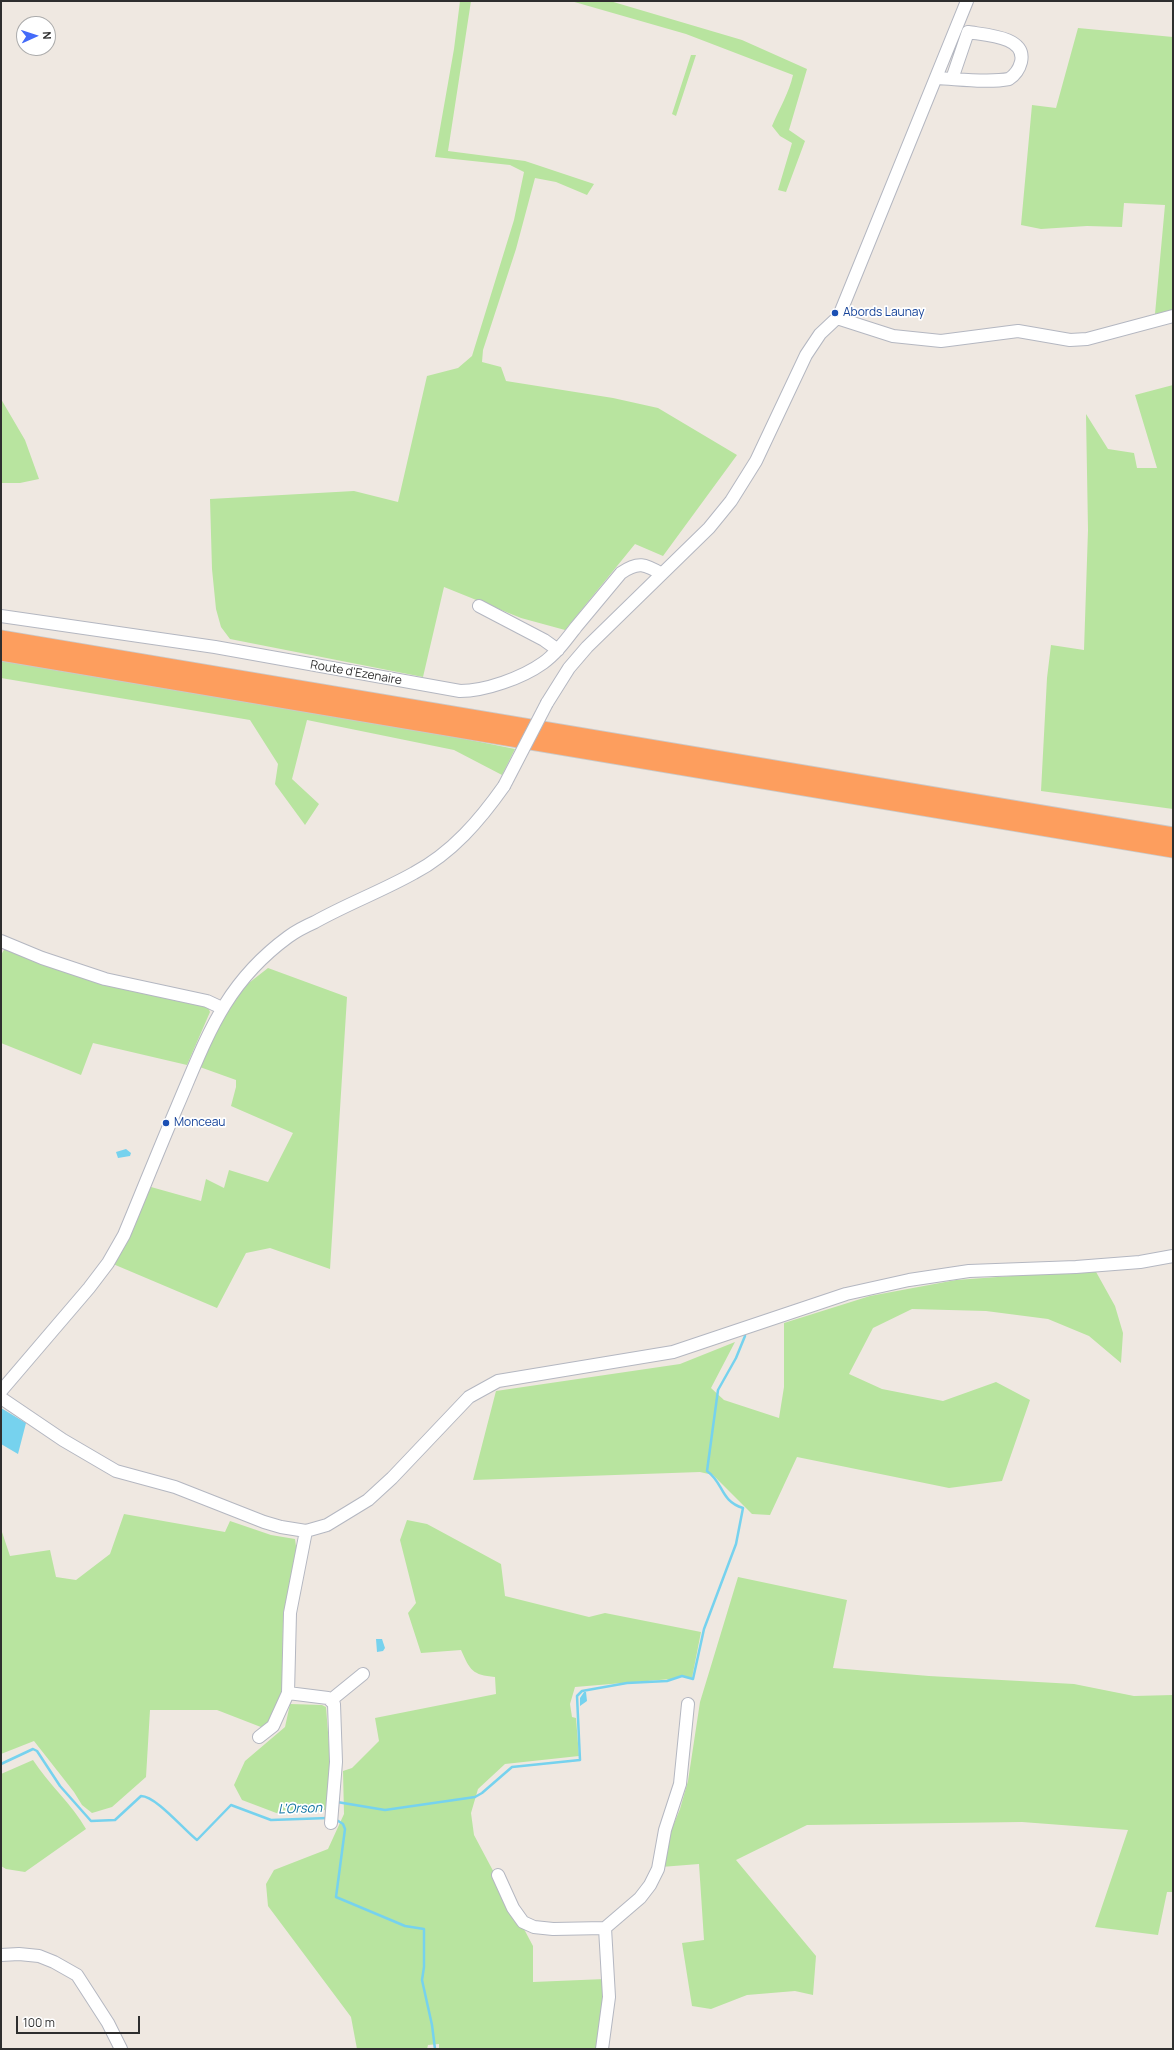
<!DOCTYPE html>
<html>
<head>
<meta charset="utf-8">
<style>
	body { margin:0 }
	#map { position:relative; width:1174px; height:2050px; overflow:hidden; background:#efe8e1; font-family:Manrope,sans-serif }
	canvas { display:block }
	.frame { position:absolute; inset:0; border:2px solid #2e2e2e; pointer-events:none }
	.north { position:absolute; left:16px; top:16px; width:40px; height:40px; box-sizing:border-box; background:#fff; border:1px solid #ababab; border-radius:50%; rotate:87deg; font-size:11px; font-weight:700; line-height:16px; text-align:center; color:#2e2e2e }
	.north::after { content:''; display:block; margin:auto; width:14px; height:18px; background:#446bf9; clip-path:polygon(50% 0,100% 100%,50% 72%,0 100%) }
	.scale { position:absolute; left:16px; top:2016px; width:124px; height:18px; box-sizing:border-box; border:2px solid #2e2e2e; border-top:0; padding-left:5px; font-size:12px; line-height:14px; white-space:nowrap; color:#2e2e2e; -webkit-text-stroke:3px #fff; paint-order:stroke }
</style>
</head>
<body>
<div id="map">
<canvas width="1174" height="2050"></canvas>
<div class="frame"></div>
<div class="north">N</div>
<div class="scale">100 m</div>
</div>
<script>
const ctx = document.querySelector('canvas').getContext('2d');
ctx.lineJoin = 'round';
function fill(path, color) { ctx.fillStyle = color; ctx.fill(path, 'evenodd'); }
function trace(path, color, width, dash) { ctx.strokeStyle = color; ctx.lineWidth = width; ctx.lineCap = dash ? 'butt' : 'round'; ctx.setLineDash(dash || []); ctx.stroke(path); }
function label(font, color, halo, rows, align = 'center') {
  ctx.font = font + ' Manrope,sans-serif'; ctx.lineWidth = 3.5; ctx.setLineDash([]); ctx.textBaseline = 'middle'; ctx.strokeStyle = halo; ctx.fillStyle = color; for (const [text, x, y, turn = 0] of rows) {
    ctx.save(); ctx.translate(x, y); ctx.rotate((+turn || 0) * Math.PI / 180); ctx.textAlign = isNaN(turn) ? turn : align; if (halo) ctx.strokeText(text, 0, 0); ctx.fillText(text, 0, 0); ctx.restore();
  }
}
fill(new Path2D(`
	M460,1h11l-23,150 77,10 69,23 -7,11 -31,-13 -21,-4 -19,71 -33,101 -1,12 19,5 5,14 107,17 45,10 79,47 -74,101 -28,-12 -70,86 -44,-12 -77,-31 -21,90 -193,-38 -9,-12 -5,-18 -4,-40 -2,-70 144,-8 44,11 29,-126 31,-8 14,-12 42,-136 10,-48 -14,-7 -75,-8 19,-108z
	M571,1h39l132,39 65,29 -18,61 16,11 -19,51 -8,-2 14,-47 -12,-7 -8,-10c7,-17 17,-33 21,-51l-107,-41z
	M1078,28l95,9v273l-18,4 10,-109 -41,-2 -2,24 -35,-1 -46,3 -20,-4 11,-120 24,3z
	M691,55h5l-20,61 -4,-2z
	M1173,385v424l-132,-18 6,-113 4,-33 33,5 4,-120 -2,-116 22,35 26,4 3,15h20l-22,-73z
	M1,399l24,41 14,39 -19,4h-19z
	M1,659l395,66 119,24 -13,26 -48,-25 -147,-30 -15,59 27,25 -14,21 -30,-41 3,-20 -28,-44 -249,-42z
	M5,948l202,57 3,7 -23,53 -94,-22 -12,32 -80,-32v-88z
	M268,968l79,29 -17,272 -60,-21 -24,5 -29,55 -104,-44 38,-77 50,14 5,-22 18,9 5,-18 39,12 25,-49 -62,-27 5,-19v-7l-39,-14 19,-37 29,-43z
	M1095,1270l20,36 8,27 -2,30 -32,-27 -41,-17 -62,-8 -74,-2 -39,19 -24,46 33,15 61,12 53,-19 34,18 -28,81 -53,7 -152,-31 -27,58 -18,-1 -39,-39 -13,-3 -227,8 23,-89 184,-27 55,-22 -24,46 13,12 55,18 5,-31v-64l86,-27 86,-16z
	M124,1514l101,18 5,-11 41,14 24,4 2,15 -14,67 -1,68 -5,20 -11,20 -49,-19h-67l-4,67 -34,30 -20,6 -10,-8 -8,-13 -40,-51 -33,13v-225l9,27 40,-6 6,27 20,3 34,-26z
	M407,1520l20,4 74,40 4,32 84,21 16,-4 96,19 -9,46 -10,-2 -11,3 -96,8 -5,17 2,13 4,1 3,38 -74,8 -27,25 -7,24 3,22 59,111v36l72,-3 -7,70h-159v-5l-11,1 -1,4h-70l-6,-32 -83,-111 -2,-22 8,-14 54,-21 16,-35 -1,-43 9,-3 27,-27 -4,-23 121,-24 -1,-17c-23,-2 -25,-7 -34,-27l-40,3 -13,-40 8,-10 -16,-63z
	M738,1577l109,23 -14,68 96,8 145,8 60,12 39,-1v197h-6l-9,43 -63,-8 33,-97 -106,-8 -215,3 -71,35 80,96 -3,39 -18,-4 -48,4 -36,14 -19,-3 -10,-63 22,-3 -5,-76 -38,3 7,-29 12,-29 8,-28 12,-79z
	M290,1704l32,1 4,2 4,50 -4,53 -47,4 -37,-14 -8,-15 11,-24 40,-34z
	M33,1760c16,25 39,44 53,69l-61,43 -19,-3 -5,-3v-92z`), '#b8e49f');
fill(new Path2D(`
	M126,1149l5,4 -1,3 -12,2 -2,-6z
	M1,1408l25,15 -8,31 -17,-10z
	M376,1639h6l3,9 -2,3 -6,1z
	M584,1692h2l1,9 -7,5v-8z`), '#76d2ee');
trace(new Path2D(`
	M1,1764l32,-15 4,2 23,35 31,35 24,-1 26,-24c15,0 43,34 56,44l34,-35 40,15 57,-2
	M337,1802l48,8 90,-13 7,-4 30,-26 68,-7 -3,-64 5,-5 45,-8 40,-2 15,-5 11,3 11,-50 32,-85 7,-36c-23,-7 -19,-25 -36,-37l11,-81 18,-32 9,-22
	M335,1819l8,5 2,5 -9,68 69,29 19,3v38l-2,13 10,45 3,24`), '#76d2ee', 2.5);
const minor = new Path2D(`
	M937,78c22,1 51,5 72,1 6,-4 10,-9 12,-17 6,-26 -37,-27 -53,-30l-16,47
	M837,318l56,18 48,5 77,-10 52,9 17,-1 86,-23
	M479,606l65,34 14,10
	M1,616l214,31 245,44c25,0 62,-13 83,-28 13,-9 23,-23 33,-36 15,-18 30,-36 45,-54 17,-12 24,-9 41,1
	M547,703l22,-35 18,-21 122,-119 22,-27 25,-40 50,-106 14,-21 17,-16 4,-7 126,-310
	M1,941l41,17 63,21 102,22 15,7
	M1,1391l88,-103 19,-25 16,-28c18,-43 35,-86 53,-128 30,-70 47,-123 111,-170 8,-6 18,-11 27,-15 32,-18 67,-31 99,-49 38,-20 66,-53 90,-87
	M1,1398l62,42 53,31 59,16 89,35 17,5 25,4 21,-6 41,-25 24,-22 77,-81 29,-16 175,-29 173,-58 63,-14 60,-9 107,-4 64,-5 33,-6
	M306,1531l-16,82 -2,80 40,5 6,6 2,58 -5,61
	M331,1700l32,-26
	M259,1737l14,-11 15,-33
	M498,1875l15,33 10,14 11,5 19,2 52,-1 35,-30 10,-13 8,-16 7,-39 15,-46 8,-80
	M1,1955l18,-1 20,2 15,6 23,13 31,48 13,26
	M602,2049l7,-52 -4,-69`);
const highway = new Path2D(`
	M1,639l1172,197
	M1,652l1172,197`);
trace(minor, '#b4b7c1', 14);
trace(highway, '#c9c9c9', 19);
trace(minor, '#fff', 12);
trace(highway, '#fd9e5e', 17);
const minorBridge = new Path2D(`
	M504,786l43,-83`);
trace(minorBridge, '#b4b7c1', 14, []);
trace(minorBridge, '#fff', 12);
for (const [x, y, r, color] of [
	[835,313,4,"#1a4fb4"],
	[166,1123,4,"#1a4fb4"]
]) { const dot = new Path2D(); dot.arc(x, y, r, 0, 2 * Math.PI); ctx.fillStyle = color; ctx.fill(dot); trace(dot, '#fff', 1.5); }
label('12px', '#164399', '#fff', [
	["Abords Launay",843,313],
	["Monceau",174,1123]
], 'left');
label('12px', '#2e2e2e', '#fff', [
	["Route d'Ezenaire",356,673,10]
]);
label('italic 13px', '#0f73a1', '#fff', [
	["L’Orson",300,1809,-2]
]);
</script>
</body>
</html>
